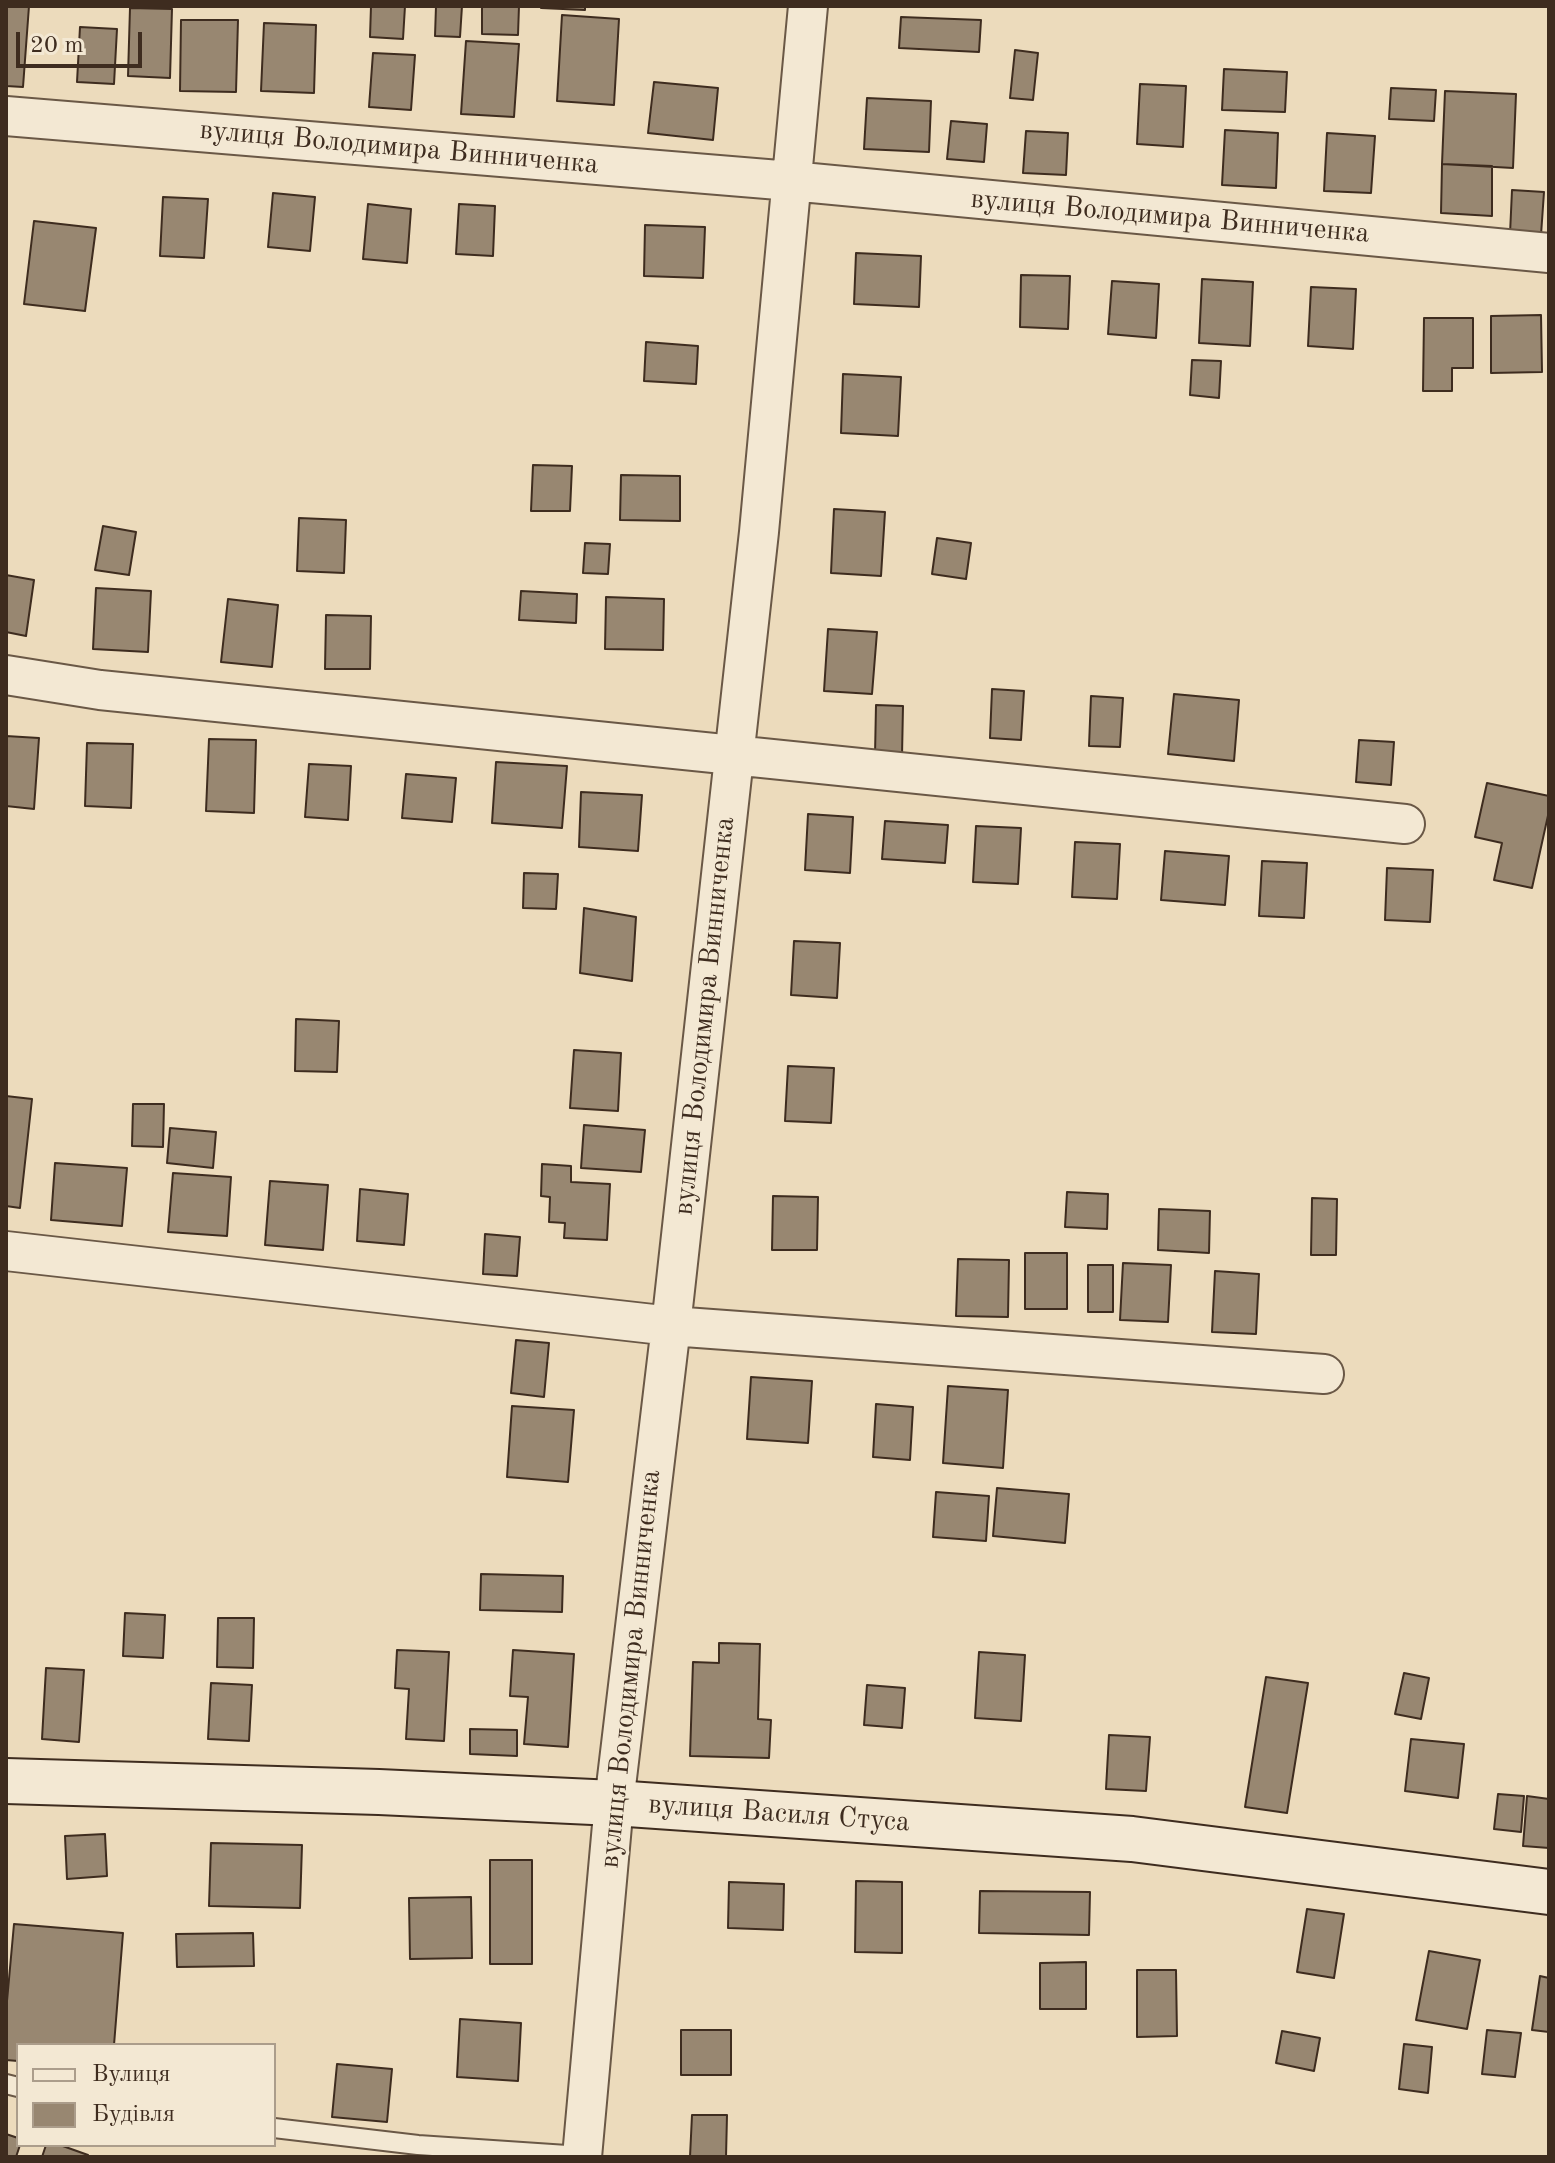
<!DOCTYPE html>
<html>
<head>
<meta charset="utf-8">
<style>
	body { margin:0 }
	#map { position:relative; width:1555px; height:2163px; overflow:hidden; background:#ecdbbc; font-family:"Old Standard TT",serif }
	canvas { display:block }
	.frame { position:absolute; inset:0; border:8px solid #3e2c1f; pointer-events:none }
	.legend { position:absolute; left:16px; top:2043px; width:260px; height:104px; box-sizing:border-box; background:#f3e8d3; border:2px solid #ab9d8b; margin:0; padding:10px 14px; list-style:none; font-size:24px; color:#3e2c1f }
	.legend li { display:flex; align-items:center; gap:16px; height:40px }
	.legend b { width:40px; border:2px solid #ab9d8b }
	.scale { position:absolute; left:16px; top:32px; width:126px; height:36px; box-sizing:border-box; border:4px solid #3e2c1f; border-top:0; padding-left:10px; font-size:24px; line-height:28px; white-space:nowrap; color:#3e2c1f; -webkit-text-stroke:6px #f3e8d3; paint-order:stroke }
</style>
</head>
<body>
<div id="map">
<canvas width="1555" height="2163"></canvas>
<div class="frame"></div>
<ul class="legend">
<li><b style="height:10px;background:#f3e8d3"></b>Вулиця</li>
<li><b style="height:22px;background:#988771"></b>Будівля</li>
</ul>
<div class="scale">20 m</div>
</div>
<script>
const ctx = document.querySelector('canvas').getContext('2d');
ctx.lineJoin = 'round';
function fill(path, color) { ctx.fillStyle = color; ctx.fill(path, 'evenodd'); }
function trace(path, color, width, dash) { ctx.strokeStyle = color; ctx.lineWidth = width; ctx.lineCap = dash ? 'butt' : 'round'; ctx.setLineDash(dash || []); ctx.stroke(path); }
function label(font, color, halo, rows, align = 'center') {
  ctx.font = font + ' "Old Standard TT",serif'; ctx.lineWidth = 7; ctx.setLineDash([]); ctx.textBaseline = 'middle'; ctx.strokeStyle = halo; ctx.fillStyle = color; for (const [text, x, y, turn = 0] of rows) {
    ctx.save(); ctx.translate(x, y); ctx.rotate((+turn || 0) * Math.PI / 180); ctx.textAlign = isNaN(turn) ? turn : align; if (halo) ctx.strokeText(text, 0, 0); ctx.fillText(text, 0, 0); ctx.restore();
  }
}
const building = new Path2D(`
	M6,6h23l-6,81 -17,-1z
	M371,6h34l-2,33 -33,-2z
	M436,6h26l-2,31 -25,-1z
	M482,6h37l-1,29 -36,-1z
	M541,6h44v4l-44,-2z
	M130,8l42,1 -2,69 -42,-2z
	M562,15l57,4 -5,86 -57,-4z
	M901,17l80,3 -2,32 -80,-4z
	M181,20h57l-2,72 -56,-1z
	M264,23l52,2 -2,68 -53,-2z
	M80,27l37,2 -3,55 -37,-2z
	M466,41l53,3 -5,73 -53,-3z
	M1015,50l23,3 -5,47 -23,-2z
	M373,53l42,2 -4,55 -42,-3z
	M1224,69l63,3 -2,40 -63,-2z
	M654,82l64,6 -5,52 -65,-7z
	M1140,84l46,2 -3,61 -46,-3z
	M1391,88l45,2 -2,31 -45,-2z
	M1445,91l71,3 -3,74 -71,-4z
	M867,98l64,3 -2,51 -65,-3z
	M951,121l36,3 -3,38 -37,-3z
	M1225,130l53,3 -2,55 -54,-3z
	M1026,131l42,2 -2,42 -43,-2z
	M1327,133l48,3 -4,57 -47,-2z
	M1442,164l50,2v50l-51,-3z
	M1512,190l32,2 -3,43 -31,-1z
	M273,193l42,4 -5,54 -42,-4z
	M163,197l45,2 -4,59 -44,-2z
	M368,204l43,5 -4,54 -44,-4z
	M459,204l36,2 -2,50 -37,-2z
	M34,221l62,7 -11,83 -61,-7z
	M645,225l60,2 -2,51 -59,-2z
	M856,253l65,3 -2,51 -65,-3z
	M1021,275l49,1 -2,53 -48,-2z
	M1202,279l51,3 -3,64 -51,-3z
	M1112,281l47,3 -3,54 -48,-4z
	M1311,287l45,2 -3,60 -45,-3z
	M1541,315l1,57 -51,1v-57z
	M1424,318h49v50h-21v23h-29z
	M646,342l52,4 -2,38 -52,-3z
	M1192,360l29,1 -2,37 -29,-3z
	M843,374l58,3 -3,59 -57,-3z
	M533,465l39,1 -2,45h-39z
	M621,475l59,1v45l-60,-1z
	M834,509l51,3 -4,64 -50,-3z
	M299,518l47,2 -2,53 -47,-2z
	M103,526l33,6 -7,43 -34,-5z
	M937,538l34,5 -5,36 -34,-5z
	M585,543l25,1 -2,30 -25,-1z
	M6,575l28,5 -8,56 -20,-4z
	M96,588l55,3 -3,61 -55,-3z
	M521,591l56,3 -1,29 -57,-3z
	M606,597l58,2 -1,51 -58,-1z
	M228,599l50,6 -6,62 -51,-5z
	M326,615l45,1 -1,53h-45z
	M828,629l49,3 -5,62 -48,-3z
	M992,689l32,2 -3,49 -31,-2z
	M1174,694l65,6 -5,61 -66,-7z
	M1091,696l32,2 -3,49 -31,-1z
	M876,705l27,1 -1,50 -27,-1z
	M6,736l33,2 -5,71 -28,-3z
	M209,739l47,1 -2,73 -48,-2z
	M1359,740l35,2 -3,43 -35,-3z
	M87,743l46,1 -2,64 -46,-2z
	M496,762l71,4 -5,62 -70,-5z
	M309,764l42,2 -3,54 -43,-3z
	M406,774l50,4 -4,44 -50,-4z
	M1487,783l62,13v15l-17,77 -38,-8 8,-37 -27,-6z
	M581,792l61,3 -4,56 -59,-4z
	M808,814l45,3 -3,56 -45,-3z
	M885,821l63,4 -3,38 -63,-4z
	M976,826l45,2 -3,56 -45,-2z
	M1075,842l45,2 -3,55 -45,-2z
	M1165,851l64,5 -4,49 -64,-5z
	M1262,861l45,2 -3,55 -45,-2z
	M1387,868l46,2 -3,52 -45,-2z
	M524,873l34,1 -2,35 -33,-1z
	M584,908l52,9 -4,64 -52,-8z
	M794,941l46,2 -3,55 -46,-3z
	M296,1019l43,2 -2,51 -42,-1z
	M574,1050l47,3 -3,58 -48,-3z
	M788,1066l46,2 -3,55 -46,-2z
	M6,1096l26,3 -12,109 -14,-2z
	M133,1104h31l-1,43 -31,-1z
	M584,1125l61,5 -4,42 -60,-4z
	M170,1128l46,4 -3,36 -46,-5z
	M55,1163l72,5 -5,58 -71,-6z
	M542,1164l29,2v16l39,2 -3,56 -43,-2 1,-15 -16,-1 1,-25 -9,-1z
	M173,1173l58,4 -4,59 -59,-4z
	M270,1181l58,4 -5,65 -58,-5z
	M360,1189l48,5 -4,51 -47,-4z
	M1067,1192l41,2 -1,35 -42,-2z
	M773,1196l45,1 -1,53h-45z
	M1312,1198l25,1 -1,56h-25z
	M1159,1209l51,2 -1,42 -51,-3z
	M485,1234l35,3 -3,39 -34,-2z
	M1025,1253h42v56h-42z
	M958,1259l51,1 -1,57 -52,-1z
	M1123,1263l48,2 -3,57 -48,-2z
	M1088,1265h25v47h-25z
	M1215,1271l44,3 -3,60 -44,-2z
	M516,1340l33,3 -5,54 -33,-4z
	M751,1377l61,4 -4,62 -61,-4z
	M948,1386l60,4 -5,78 -60,-5z
	M876,1404l37,3 -3,53 -37,-3z
	M512,1406l62,4 -6,72 -61,-5z
	M997,1488l72,6 -4,49 -72,-7z
	M936,1492l53,4 -3,45 -53,-4z
	M481,1574l82,2 -1,36 -82,-2z
	M125,1613l40,2 -2,43 -40,-2z
	M218,1618h36l-1,50 -36,-1z
	M719,1643l41,1 -2,75 13,1 -2,38 -79,-2 3,-94 26,1z
	M397,1650l52,2 -5,89 -38,-2 3,-50 -14,-1z
	M513,1650l61,4 -6,93 -44,-3 4,-47 -18,-1z
	M979,1652l46,3 -4,66 -46,-3z
	M46,1668l38,2 -5,72 -37,-3z
	M1404,1673l25,5 -8,41 -26,-5z
	M1266,1677l42,6 -21,130 -42,-6z
	M211,1683l41,2 -3,56 -41,-2z
	M867,1685l38,3 -3,40 -38,-3z
	M470,1729l47,1v26l-47,-2z
	M1109,1735l41,2 -4,54 -40,-2z
	M1411,1739l53,5 -6,54 -53,-7z
	M1498,1794l26,2 -3,36 -27,-3z
	M1527,1796l22,3v49l-26,-2z
	M105,1834l2,42 -40,3 -2,-43z
	M211,1843l91,2 -2,63 -91,-2z
	M490,1860h42v104h-42z
	M856,1881l46,1v71l-47,-1z
	M729,1882l55,2 -1,46 -55,-2z
	M980,1891l110,1 -1,43 -110,-2z
	M471,1897l1,61 -62,1 -1,-61z
	M1307,1909l37,5 -10,64 -37,-6z
	M14,1924l109,9 -9,112h-96v16l-12,-1v-48z
	M253,1933l1,33 -77,1 -1,-33z
	M1429,1951l51,9 -13,69 -51,-9z
	M1086,1962v47h-46v-46z
	M1137,1970h39l1,66 -40,1z
	M1540,1976l9,2v54l-17,-2z
	M460,2019l61,4 -3,58 -61,-4z
	M681,2030h50v45h-50z
	M1487,2030l34,3 -6,44 -33,-3z
	M1282,2031l38,7 -6,33 -38,-8z
	M1404,2044l28,3 -4,46 -29,-4z
	M337,2064l55,5 -5,53 -55,-5z
	M692,2115h35l-1,42h-36z
	M6,2134l12,4v7h2l-4,12h-10z
	M46,2145h14l28,10v2h-46z`);
fill(building, '#988771');
trace(building, '#3e2c1f', 2);
const lane = new Path2D(`
	M6,2084l12,3
	M274,2128l144,17 164,11`);
const street = new Path2D(`
	M6,116l785,65 758,72
	M6,675l94,15 1305,134
	M6,1251l665,75 653,48
	M582,2157l32,-354 57,-477 88,-794 49,-526`);
const secondary = new Path2D(`
	M6,1781l373,11 235,11 518,36 417,53`);
trace(lane, '#6a5846', 22);
trace(street, '#6a5846', 42);
trace(secondary, '#3e2c1f', 48);
trace(lane, '#f3e8d3', 18);
trace(street, '#f3e8d3', 38);
trace(secondary, '#f3e8d3', 44);
label('28px', '#3e2c1f', '#f3e8d3', [
	["вулиця Володимира Винниченка",399,148,5],
	["вулиця Володимира Винниченка",1170,217,5],
	["вулиця Володимира Винниченка",705,1016,-84],
	["вулиця Володимира Винниченка",631,1669,-84],
	["вулиця Василя Стуса",779,1814,4]
]);
</script>
</body>
</html>
